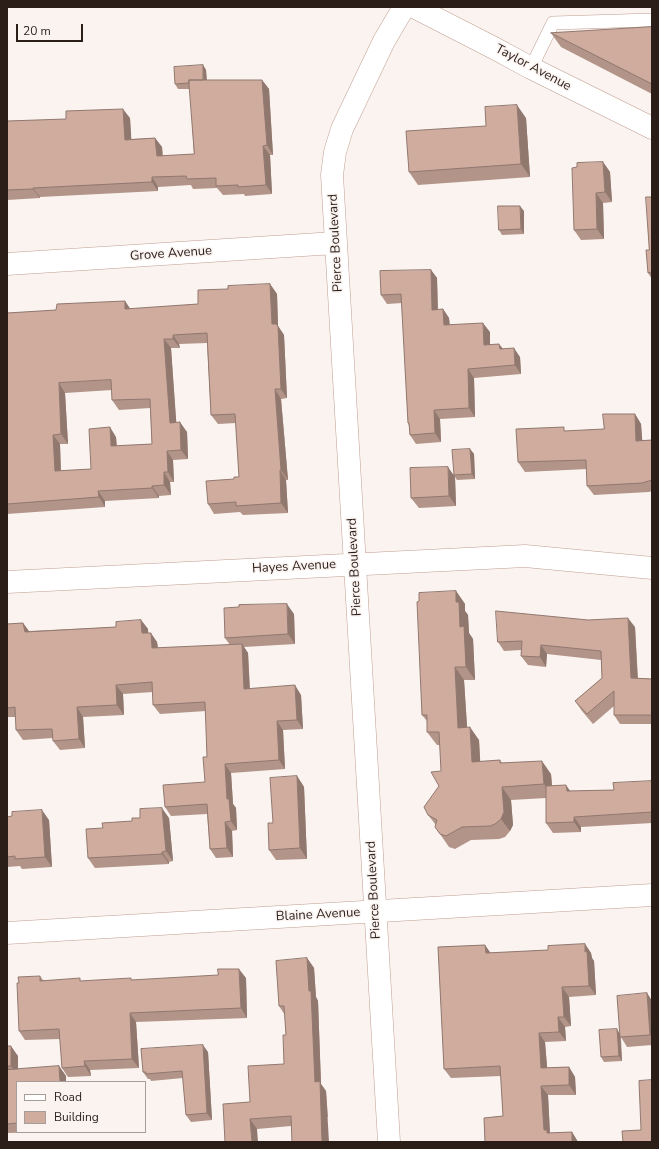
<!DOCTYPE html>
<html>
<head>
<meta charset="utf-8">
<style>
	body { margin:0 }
	#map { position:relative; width:659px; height:1149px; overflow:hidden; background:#faf3f0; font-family:"Nunito Sans",sans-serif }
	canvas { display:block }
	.frame { position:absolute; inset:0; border:8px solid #2b1e19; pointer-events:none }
	.legend { position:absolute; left:16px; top:1081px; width:130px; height:52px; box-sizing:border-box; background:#faf3f0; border:1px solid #a79e9a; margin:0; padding:5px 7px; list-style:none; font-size:12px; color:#2b1e19 }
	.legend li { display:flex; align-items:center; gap:8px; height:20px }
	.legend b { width:20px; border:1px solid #a79e9a }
	.scale { position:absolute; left:16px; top:24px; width:67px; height:18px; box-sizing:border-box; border:2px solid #2b1e19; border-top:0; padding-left:5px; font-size:12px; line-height:14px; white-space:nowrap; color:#2b1e19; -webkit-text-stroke:3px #faf3f0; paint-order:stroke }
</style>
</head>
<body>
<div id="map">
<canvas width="659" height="1149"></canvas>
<div class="frame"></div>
<ul class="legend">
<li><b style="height:5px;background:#fff"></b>Road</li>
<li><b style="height:11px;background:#cfac9e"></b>Building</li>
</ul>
<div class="scale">20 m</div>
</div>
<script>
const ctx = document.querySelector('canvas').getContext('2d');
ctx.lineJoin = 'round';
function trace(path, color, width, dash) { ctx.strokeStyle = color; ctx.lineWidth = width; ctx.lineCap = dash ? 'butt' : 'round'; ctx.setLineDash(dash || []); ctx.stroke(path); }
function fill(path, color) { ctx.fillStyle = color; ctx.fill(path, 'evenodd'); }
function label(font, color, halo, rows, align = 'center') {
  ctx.font = font + ' "Nunito Sans",sans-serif'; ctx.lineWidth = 3; ctx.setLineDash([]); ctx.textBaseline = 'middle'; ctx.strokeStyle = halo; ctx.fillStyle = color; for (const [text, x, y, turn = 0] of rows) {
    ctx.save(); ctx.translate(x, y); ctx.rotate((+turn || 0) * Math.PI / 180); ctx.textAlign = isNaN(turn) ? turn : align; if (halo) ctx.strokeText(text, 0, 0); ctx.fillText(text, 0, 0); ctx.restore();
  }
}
const lane = new Path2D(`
	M531,68l22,-45 99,-3`);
const street = new Path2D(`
	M7,264l328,-21
	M7,582l518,-26 127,12
	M7,933l645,-38
	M389,1142l-57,-967 3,-23 7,-23 42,-88 20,-34`);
const secondary = new Path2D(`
	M414,7l80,41 37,20 121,60`);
trace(lane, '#c09e90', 14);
trace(street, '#c09e90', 23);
trace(secondary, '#c09e90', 23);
trace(lane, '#fff', 13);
trace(street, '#fff', 22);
trace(secondary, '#fff', 22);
fill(new Path2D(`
	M652,27v67l-91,-47 -10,-14z
	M203,65l3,5 1,10h55l7,9 4,66h-3l2,39 -27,2 -1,-2 -21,1 -6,-7 -24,1 -2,-4 -33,2v4l-118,6v1l-33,2v-79l123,-3 1,21 24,-1 7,9 1,9 31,-2 -4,-65h-12l-3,-5z
	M526,118l4,59 -112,8 -9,-13 77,-46z
	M603,162l7,10 2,30 -9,1 1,36 -23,1 -7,-10 3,-63z
	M652,197v82l-4,-6z
	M524,211v23l-22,1 -3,-5z
	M431,270l6,8 1,32 5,-1 6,9 1,7 40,7v13l9,-1 4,5 17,8 1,17 -47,4 1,39 -35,2 1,23 -25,2 -6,-9 -1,-9 -1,-3 -6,-120 -15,1 -6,-9z
	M270,284l7,10 1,32 6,9 3,63 -6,1 7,81h-2l2,33 -45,2 -3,-3 -26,2 -6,-10 26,-25 5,-2 -3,-54 -18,1 -7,-9 -4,-72 -28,1 1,4h-9l5,74 11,10 1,27 -15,1 1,22h-4l1,13 -12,1v2l-54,3v6l-98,7v-201l49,-3 69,-9 5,8 68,-5 30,-15zM112,390v10l7,10 31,-2 2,36 -35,2 -1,-9 -25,32 -30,2 -1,-27h8l-3,-51z
	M635,414l6,10 1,16h10v51l-3,1 -55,3 -7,-9v-17l-62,3 -7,-10 48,-31 38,-2z
	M470,449l4,5 1,25 -18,1 -2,-3 1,29 -37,2 -8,-10 43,-24z
	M456,591l9,13v7l3,4 1,18 4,6 2,41h-11l3,47 12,13 1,22 20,-2 2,3 49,11 1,12 19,5 43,-1 38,-9v42l-71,4v5l-28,1 -7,-10v-25l-35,2 2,25 -3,6 -5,6 -6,2 -28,1 -16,9 -6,-2 -9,-13 -4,-9 -8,-10 11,-29 2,-15 -1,-26h-3l-10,-13v-11l-5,-6 -3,-114z
	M294,614l1,30 -51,3 4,6 2,35 51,7 2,34 -20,1 2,39 -54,4 2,31 3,4 1,22 -5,1 1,26 -17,1 -6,-9 -3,-35 -36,2 -6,-9 40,-25 2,-25 -1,-46 -46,3 -7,-9v-13l-30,2 1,21 -41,2 2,31 -25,2 -7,-9v-3l-30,2 -7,-10v-13h-9v-93l16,-1 6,8 87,-4 25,-7 7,9v4l9,9 1,6 72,-3 -5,-7z
	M635,627l3,51 14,1v45h-32l-6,-9v-9l-21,18 -11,-13 -7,-10 27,-23 -1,-18 -54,-6 -1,13 -18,-2 -7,-9v-6l-17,1 -6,-9z
	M297,776l7,11 3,72 -31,1 -7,-10 4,-27z
	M7,817l42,3 3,47 -30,2 -2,-3 -13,1z
	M169,818l4,43 -4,1v2l-74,4 -7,-10 15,-30 29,-7z
	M585,944l6,9 1,5 2,3 2,34 -27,2 2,29 -6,1 1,14 -21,1 2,26 22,-1 6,10 1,18h-28l2,38 22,-1 6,10h-93l-1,-24 19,-2 -2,-40 -50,2 -7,-9 -6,-122 47,-2 5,8 58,-3v-4z
	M307,958l7,10 2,29 2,4 3,83 5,7 2,26 -37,9 -34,3 -32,13 25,-40 34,-38 2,-29 -1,-20 -6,-9z
	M40,976l3,4 38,1 165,-3 1,40 -111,4 3,46 -49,2 1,6 -23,1 -6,-9 -2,-29 -35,1 -6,-9v-48z
	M647,993l5,8v44l-25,2 -6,-10 1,24 -18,1 -3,-5 16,-28 3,5z
	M7,1046l11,10v13l41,-3 7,10 -49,6v50h36l-46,1z
	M208,1052l4,68 -21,2 -5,-7 -3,-37 -32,3 -1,-2h-2l-5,-7z`), '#b29488');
fill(new Path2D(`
	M203,65l3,5 1,18 -3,-5z
	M262,80l7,9 4,66 -6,-10z
	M517,105l9,13 4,59 -9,-13z
	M123,109l7,9 2,31 -7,-9z
	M155,138l7,9 1,19 -6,-10z
	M263,146l7,9 2,39 -6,-9z
	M603,162l7,10 2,30 -7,-10z
	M152,177l6,10v4l-6,-9z
	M33,188l7,9v1l-7,-9z
	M596,193l7,10 1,36 -7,-10z
	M520,206l4,5v23l-3,-5z
	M431,270l6,8 1,41 -6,-9z
	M270,284l7,10 1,32 6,9 3,63 -6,-9 -9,-65z
	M125,301l6,9 -6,-1z
	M443,309l6,9 1,16 -6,-9z
	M483,323l7,9v22l-6,-9z
	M173,335l6,9 1,4 -7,-9z
	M164,339l7,9 6,84 -7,-9z
	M499,344l7,9 -6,-4z
	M514,348l6,9 1,17 -6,-9z
	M468,369l6,9 1,39 -6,-9z
	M59,383l6,10 3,51 -7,-10z
	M275,389l6,10 7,81 -7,-10z
	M434,410l6,9 1,23 -6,-9z
	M635,414l6,10 2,26 -7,-9z
	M180,422l7,10 1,27 -7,-9z
	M110,427l6,10 1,19 -6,-10z
	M53,435l7,9 1,37 -6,-10z
	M470,449l4,5 1,25 -3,-5z
	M167,451l6,9 1,22 -6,-10z
	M448,467l7,10 1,29 -7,-10z
	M280,470l6,10 2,33 -7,-10z
	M164,472l6,10 1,13 -7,-10z
	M152,486l7,10v2l-7,-10z
	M98,491l7,10v6l-6,-10z
	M456,591l9,13v7l3,4 1,18 4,6 2,41 -9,-13 -10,-65z
	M287,604l7,10 1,30 -7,-10z
	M628,618l7,9 3,61 -7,-10z
	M141,620l7,9 1,13 -7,-9z
	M23,623l7,10 -5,-1z
	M151,633l6,9 2,15 -7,-9z
	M242,644l6,9 2,45 -6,-9z
	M541,645l6,9 -1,13 -6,-10z
	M455,667l9,13 4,61 -10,-13z
	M116,685l7,9 1,21 -7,-10z
	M295,685l6,10 2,34 -6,-9z
	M77,707l6,10 2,31 -6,-9z
	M277,721l6,9 2,39 -6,-9z
	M470,727l9,13 2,35 -9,-13z
	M542,761l9,13 2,23 -9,-13z
	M225,764l6,9 2,31 3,4 1,22 -6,-9 -4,-22z
	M297,776l7,11 3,72 -7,-11z
	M566,785l7,10 -6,-4z
	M502,787l9,13 2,25 -3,6 -9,-12z
	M162,808l7,10 4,43 -7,-10z
	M42,810l7,10 3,47 -7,-10z
	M574,817l7,10v5l-7,-10z
	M225,822l7,9 1,26 -6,-9z
	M162,852l7,10v2l-7,-10z
	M585,944l6,9 1,5 2,3 2,34 -7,-9z
	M485,945l7,10 -6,-2z
	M307,958l7,10 2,29 2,4 3,83 5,7 3,51h-7l-7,-60z
	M239,969l7,9 1,40 -6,-10z
	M562,987l7,10 2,29 -7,-9z
	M647,993l5,8v37l-2,-3z
	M130,1013l6,9 3,46 -7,-9z
	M558,1017l7,10 1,14 -7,-9z
	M617,1029l3,6 2,26 -3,-5z
	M539,1033l6,9 3,35 -7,-9z
	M203,1045l5,7 4,68 -5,-7z
	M11,1046l7,10v20l-7,-10z
	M84,1061l6,9 1,6 -6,-10z
	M59,1066l7,10v6h-6z
	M569,1067l6,10 1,18 -7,-10z
	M541,1086l7,9 2,40 -6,-5z
	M250,1119l7,10 1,13h-6z
	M572,1132l6,10h-6z`), '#91786f');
const building = new Path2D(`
	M652,27v57l-101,-51z
	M203,65v15h-14v3l-14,1 -1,-17z
	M189,80h73l5,65 -4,1 3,39 -28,2v-2l-22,1v-8l-29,1 -1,-3 -34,1v5l-119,6v1l-26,1v-69l59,-2v-8l57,-2 2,31 30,-2 2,18 37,-2z
	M517,105l4,59 -112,8 -3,-41 80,-5 -1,-19z
	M603,162l2,30 -9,1 1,36 -23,1 -2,-62 5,-1v-4z
	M646,197h6v75l-4,1 -2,-23h3z
	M498,206h22l1,23 -22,1z
	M431,270l1,40 11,-1 1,16 39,-2 1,22 15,-1 1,5 14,-1 1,17 -47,4 1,39 -35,2 1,23 -25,2 -1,-12h-1l-7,-129 -20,1 -1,-24z
	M270,284l2,40h4l2,2 3,63h-6l6,81h-1l1,33 -45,3v-4l-28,2 -2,-23 28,-2v-2h5l-4,-63 -24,1 -4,-82 -34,2v4h-9l6,84 10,-1 1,28 -14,1 1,21h-4v13l-12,1v2l-54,3 1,6 -92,7v-191l49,-3 1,-6 68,-3v8l73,-5v-14l30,-1v-3zM111,380l1,20 38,-1 2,45 -41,2 -1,-19 -21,2 2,40 -36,2 -2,-36 8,-1 -2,-51z
	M603,414h32l1,27 16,-1v40l-10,3 -55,3 -1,-26 -68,2 -2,-33 48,-2v4l40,-2z
	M470,449l2,25 -18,1 -2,-25z
	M448,467l1,29 -38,2 -1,-30z
	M456,591v11h3l1,25 4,-1 2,41h-11l3,61 12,-1 2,35 28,-2v3l42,-2 2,23 -42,3 2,25 -3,7 -6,5 -5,2 -28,1 -16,9 -6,-2 -5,-7 2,-7 -9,-5 -4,-8 15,-21 -8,-14 10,-1 -2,-39h-12v-17h-5l-5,-113 2,-1v-8z
	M287,604l1,30 -63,4 -1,-30 15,-1v-2z
	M496,611l92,9 40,-2 3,60 21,1v36h-38v-24l-27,23 -12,-13 27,-23 -1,-27 -60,-6 -1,12 -19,-1 1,-15 -24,1z
	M141,620l1,13h9l1,15 90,-4 2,45 51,-4 2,35 -20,1 2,39 -54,4 2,35h2l2,22 -6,1 2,26 -17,1 -3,-45 -42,3 -2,-22 42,-3 -2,-25h4l-2,-55 -52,3 -1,-23 -36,3 1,20 -40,2 2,32 -26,2 -1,-12 -36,1 -1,-23 -8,1v-84l16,-1 2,9 91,-5v-5z
	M297,776l3,72 -31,2 -1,-27h5l-3,-45z
	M652,781v31l-78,5v5l-28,1v-37l20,-1 1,6 47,-1 -1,-7z
	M162,808l4,43 -4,1v2l-74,4 -2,-29 17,-1 -1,-5 30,-2v-3h8v-9z
	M42,810l3,47 -30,2v-3l-8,1v-40l5,-1v-4z
	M585,944v8l2,-1 2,35 -27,1 2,30h-6l1,15 -20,1 2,35 28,-1v18l-28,1 3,44h3v3l25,-1v10h-87l-1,-24 19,-2 -3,-50 -56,3 -6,-122 47,-2 1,8 62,-3v-4z
	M307,958l2,33h2l4,91 5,-1 2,61h-30l-1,-26 -41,3 2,23h-27l-2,-38 27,-2 -2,-36 36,-2 -1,-29h3l-2,-29h-5l-3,-45z
	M218,969h21l2,39 -111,5 2,46 -48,2 1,5 -23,2 -3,-39 -40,2 -2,-48h2l-1,-6 22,-1v5l40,-3v3l51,-3v2l87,-5z
	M647,993l3,42 -30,2 -3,-41z
	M617,1029l2,27 -18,1 -2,-27z
	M203,1045l4,68 -21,2 -4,-44 -36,3v-2h-3l-2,-23z
	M7,1046h4v20h-4z
	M59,1066l1,16h-43v41l-10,1v-54z
	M652,1080v62h-33h4l-1,-11 19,-1 -2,-49z`);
fill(building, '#cfac9e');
trace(building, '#91786f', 1);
label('13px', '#2b1e19', '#faf3f0', [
	["Taylor Avenue",533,68,28],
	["Pierce Boulevard",336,243,-93],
	["Grove Avenue",171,254,-4],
	["Hayes Avenue",294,567,-3],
	["Pierce Boulevard",355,567,-93],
	["Pierce Boulevard",374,890,-93],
	["Blaine Avenue",318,915,-3]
]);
</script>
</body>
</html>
